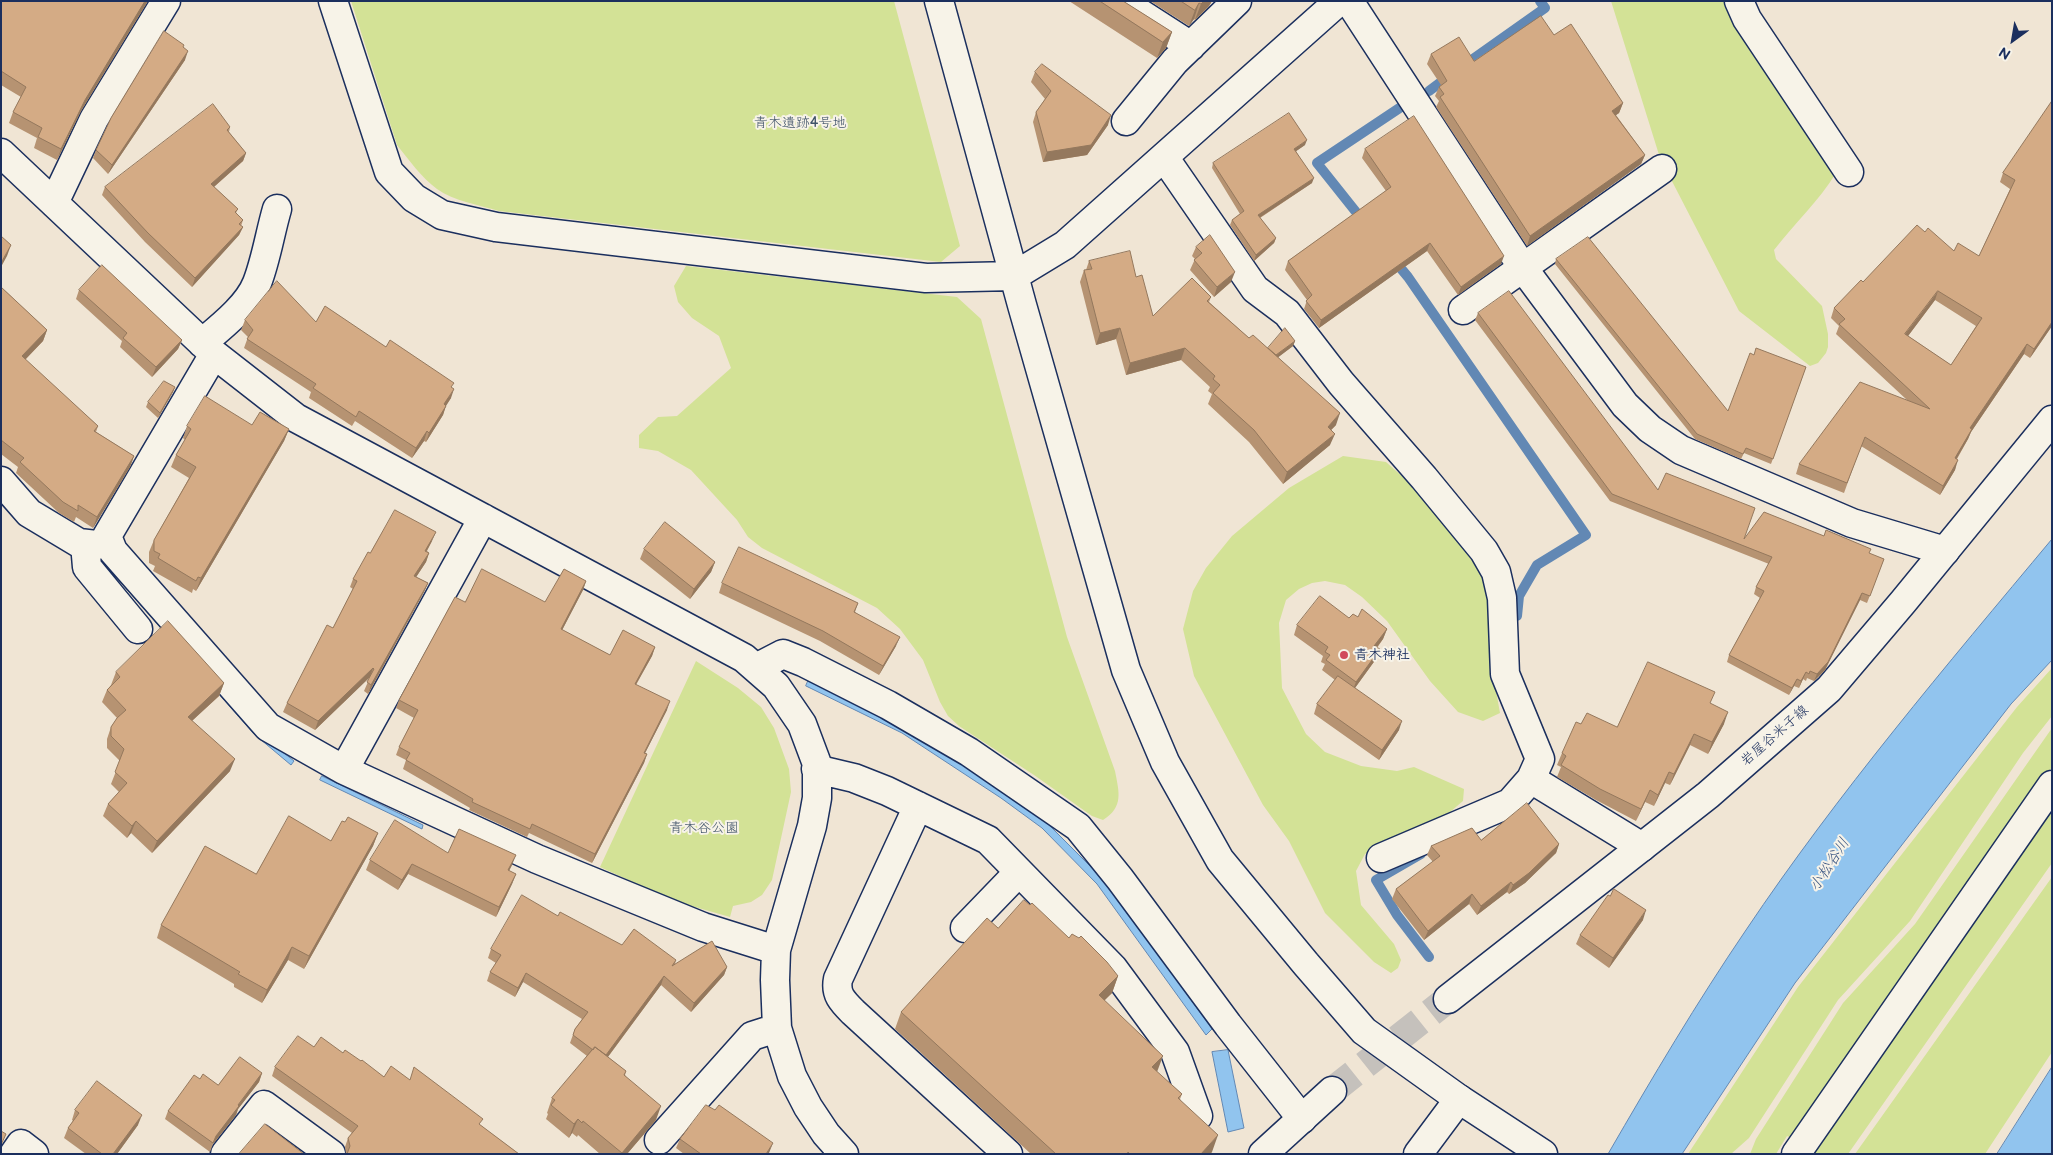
<!DOCTYPE html>
<html>
<head>
<meta charset="utf-8">
<style>
	body { margin:0 }
	#map { position:relative; width:2053px; height:1155px; overflow:hidden; background:#f0e5d4; font-family:"Balsamiq Sans",sans-serif }
	canvas { display:block }
	.frame { position:absolute; inset:0; border:2px solid #1b2f5e; pointer-events:none }
	.north { position:absolute; left:1988px; top:15px; width:50px; height:50px; -webkit-text-stroke:4px #f7f3e8; paint-order:stroke; rotate:212deg; font-size:14px; font-weight:700; line-height:20px; text-align:center; color:#1b2f5e }
	.north::after { content:''; display:block; margin:auto; width:18px; height:22px; background:#1b2f5e; clip-path:polygon(50% 0,100% 100%,50% 72%,0 100%) }
</style>
</head>
<body>
<div id="map">
<canvas width="2053" height="1155"></canvas>
<div class="frame"></div>
<div class="north">N</div>
</div>
<script>
const ctx = document.querySelector('canvas').getContext('2d');
ctx.lineJoin = 'round';
function fill(path, color) { ctx.fillStyle = color; ctx.fill(path, 'evenodd'); }
function trace(path, color, width, dash) { ctx.strokeStyle = color; ctx.lineWidth = width; ctx.lineCap = dash ? 'butt' : 'round'; ctx.setLineDash(dash || []); ctx.stroke(path); }
function label(font, color, halo, rows, align = 'center') {
  ctx.font = font + ' "Balsamiq Sans","Klee One",sans-serif'; ctx.lineWidth = 4; ctx.setLineDash([]); ctx.textBaseline = 'middle'; ctx.strokeStyle = halo; ctx.fillStyle = color; for (const [text, x, y, turn = 0] of rows) {
    ctx.save(); ctx.translate(x, y); ctx.rotate((+turn || 0) * Math.PI / 180); ctx.textAlign = isNaN(turn) ? turn : align; if (halo) ctx.strokeText(text, 0, 0); ctx.fillText(text, 0, 0); ctx.restore();
  }
}
fill(new Path2D(`
	M351,1h543l66,245 -19,16 -442,-51c-20,-6 -45,-10 -62,-22 -16,-12 -28,-29 -40,-44z
	M1611,1h116l5,20 104,152c-17,28 -42,51 -62,77l2,9 46,47 6,28v13l-2,6 -8,10 -8,3 -71,-55 -79,-153z
	M686,266l271,31 24,22 86,318 48,134c4,21 9,36 -12,49l-11,-4 -58,-41 -75,-49 -11,-10 -8,-14 -17,-42 -23,-31 -23,-21 -115,-60 -14,-11 -11,-17 -46,-50 -33,-19 -19,-3v-13l19,-18 19,-1 54,-48 -12,-32 -27,-18 -14,-16 -4,-16z
	M1343,456l43,6 44,39 52,74 7,30 6,80 5,28 -17,8 -25,-9 -28,-31 -43,-60 -25,-24 -17,-12 -20,-4 -13,2 -13,6 -13,11 -7,23 3,65 24,46 19,18 36,14 36,5 17,-4 50,22 -1,12 -20,17 -78,36 -9,17 5,34 33,39 7,16 -3,8 -7,5 -17,-11 -49,-49 -36,-72 -26,-36 -69,-129 -11,-47 10,-38 13,-23 26,-32 57,-48z
	M696,661l42,27 23,19 13,21 15,41 2,23 -19,88 -10,15 -11,7 -18,4 -3,11 -56,-16 -74,-34z
	M2052,668v48l-29,37 -113,168 -72,79 -89,138 -18,16h-43l110,-167 219,-280z
	M2052,728v39l-258,372 -7,-3 -11,18h-26l6,-15 87,-136 72,-79z
	M2052,799v64l-204,291h-33l-7,-6z
	M2052,877v175l-67,102h-130z`), '#d3e296');
const water = new Path2D(`
	M2052,539v121l-41,44 -216,279 -113,171h-74c44,-76 89,-152 138,-224 92,-137 200,-264 306,-391z
	M113,566l161,179 20,16 -3,4 -37,-31 -145,-165z
	M809,679l96,49 94,59 46,34 57,57 26,34 84,117 -6,6 -109,-151 -55,-56 -41,-30 -99,-65 -96,-47z
	M322,776l101,49 -1,4 -102,-49z
	M1228,1050l16,78 -16,4 -16,-80z
	M2052,1067v87h-55z`);
fill(water, '#91c4ee');
trace(water, '#6288b4', 1);
trace(new Path2D(`
	M1463,66l82,-58 -5,-7
	M1429,91l20,-15
	M1364,222l-47,-59 84,-56
	M1393,259l15,18 178,258 -49,30 -18,31 -2,20
	M1421,854l-45,26 21,35 32,42`), '#6288b4', 10);
trace(new Path2D(`
	M1332,1091l116,-92`), '#c5c1bc', 28, [28, 14]);
const minor = new Path2D(`
	M333,1l56,171 25,26 28,17 54,12 430,51 88,-2 51,-31 274,-244
	M939,1l83,304 104,365 39,92 55,98 86,104 58,67 95,68
	M1121,1l70,45
	M1349,1l174,267 102,137 25,24 31,21 171,73 93,28
	M1739,1l8,18 102,153
	M1126,121l49,-60 62,-60
	M1,153l213,201 82,64 448,240 32,28 26,38 15,40v34l-5,28 -36,124 -1,30 2,48 15,48 16,31 18,27 18,20
	M1164,157l91,132 32,24 54,70 83,95 60,73 12,21 6,26 3,76 35,85 -9,20 -21,24 -129,55
	M54,203l40,-84 72,-118
	M1463,310l199,-141
	M202,343c19,-16 46,-37 55,-60 9,-23 13,-50 20,-74
	M214,354l-107,182 6,15 155,176 76,43 193,89 166,68 73,23
	M1,481l28,32 50,30 17,2 13,-3
	M85,544l2,23 51,62
	M756,668l27,-14 20,8 85,43 81,47 109,75 42,52 108,146 74,94
	M816,769l38,9 33,13 101,49 125,128 62,84 23,64
	M344,770l139,-252
	M1531,779l111,68
	M918,806l-80,173c-3,15 4,22 15,33l155,142
	M965,928l54,-56
	M659,1140l93,-104 25,-8
	M14,1154l7,-10 13,10
	M225,1154l39,-49 67,49
	M1796,1154l256,-369`);
const major = new Path2D(`
	M1448,999l260,-204 121,-106 74,-87 149,-182
	M1263,1154l69,-63
	M1418,1154l41,-55 84,55`);
trace(minor, '#1b2f5e', 31);
trace(major, '#1b2f5e', 31);
trace(minor, '#f7f3e8', 28);
trace(major, '#f7f3e8', 28);
fill(new Path2D(`
	M1,1h147l-67,110 -24,49 -23,-12 3,-10 -28,-15 4,-11 8,-15 -20,-12z
	M1069,1h54l49,31 -6,16 -9,10z
	M1150,1h62l-3,5 -14,14 -1,-1 -5,7z
	M1554,35l69,68 -4,10 -3,2 29,40 -4,9 -114,82 -91,-139 3,-6 -4,-5 4,-9 2,-2 -14,-21 4,-10 43,7z
	M184,47l1,13 -77,114 -15,-16 3,-8z
	M1035,72l73,53 -21,30 -44,7 -10,-40 3,-10 9,-13 -14,-17z
	M2052,101v225l-22,32 -6,-4 -53,78 -3,7 -11,20 -2,11 -15,25 -79,-49 -17,47 -48,-19 3,-10 108,-64 -71,-66 3,-8 -8,-8 3,-10 29,-26 62,-50 29,19 25,5 31,-67 -10,-7 3,-9zM1935,300l41,26 -25,39 -43,-29z
	M230,127l-1,5 17,21 -3,8 -29,26 24,22 -2,4 7,7 -2,6 2,1 -4,8 -47,52 -47,-45 -43,-47 3,-8z
	M1305,145l-9,6 16,32 -52,35 16,20 -2,5 -20,18 -24,-36 2,-5 8,-6 -28,-46 1,-5z
	M1365,149l136,115 -43,31 -31,-44 -108,77 -15,-19 3,-9 -22,-30 3,-9 98,-70 -24,-33z
	M1196,247l35,35 -17,15 -24,-27 5,-11 -3,-3z
	M1556,259l172,152 26,-56 52,12 -35,97 -27,-11 -3,6 -46,-20 -140,-175z
	M1089,261l47,16 17,39 58,-19 -2,5 40,36 19,10 27,-7 -2,5 -15,11 58,68 -5,5 -1,15 -47,39 -34,-42 -41,-38 4,-10 -4,-3 2,-4 -29,-27 -55,15 -10,-36 -20,6 -16,-63 4,-12h2z
	M1,287l46,43 -4,11 -18,19 73,66 -2,6 38,24 -4,11 -37,61 -17,-11 -2,5 -15,-9 -43,-40 2,-6 -17,-13z
	M79,290l103,50 -4,9 -26,28 -32,-30 2,-6 -46,-42z
	M1478,313l180,177 86,49 125,15 15,5 -17,44 -7,-3 -35,70 -11,11 -7,-3 -1,3 -3,-2 -4,9 -5,-2 -5,9 -62,-33 2,-7 31,-57 -6,-4 2,-7 13,-23 -159,-63 -135,-181z
	M245,320l71,2 70,25 65,51 -5,7 -3,10 -17,27 -2,-1 -12,17 -57,-37 -3,5 -43,-28 2,-6 -67,-44 4,-11 -7,-7z
	M175,387l-2,5 -15,26 -12,-11 2,-5z
	M252,425l37,4 -5,12 -88,150 -3,-2 -1,4 -39,-22 2,-5 -6,-3v-11l5,-12 35,-62 -18,-11 5,-12 9,-15 -2,-2 4,-12z
	M432,541l-5,10 2,2 -3,9 -10,15 12,6 -4,9 -56,102 -4,-3 6,-14 -55,53 -32,-18 4,-9 46,-75 20,-39 -3,-2 3,-8 17,-26z
	M644,549l71,13 -4,10 -21,27 -50,-40z
	M586,581l-3,9 -21,40 48,25 45,-8 -3,9 -16,29 31,25 -22,43 2,1 -3,9 -52,100 -63,-30 -2,4 -58,-27 1,-2 -67,-39 3,-9 -10,-5 3,-8 15,-29 -18,-10 3,-8 66,-98h80z
	M722,583l136,20 -3,9 41,34 -17,29 -59,-34 -101,-48z
	M1358,617l29,12 -4,10 -6,9 3,1 -4,10 -21,29 44,42 -20,30 -65,-46 3,-10 18,-24 -13,-10 3,-6 -4,-2 2,-6 -29,-21 3,-10z
	M116,672l108,11 -5,13 -27,25 38,50 -78,82 -21,-20 -4,5 -24,-22 5,-12 11,-12 -8,-8 9,-23 -13,-13v-9l4,-12 6,-9 -15,-16 5,-12 4,-5z
	M1711,704l13,20 -16,30 -18,-9 -20,40 -5,-2 -11,23 -9,-4 -9,19 -40,-21 -39,-23 4,-10 -4,-2 5,-12 19,-29 36,3z
	M345,822l33,11 -5,13 -69,123 -16,-9 -26,43 -28,-16v-3l-77,-46 4,-13 95,-51 75,-33z
	M1481,840l78,4 -3,9 -31,30 -16,11 -2,-2 -30,23 -8,-11 -45,36 -32,-41 4,-10 37,-27 -6,-7 4,-9z
	M448,853l64,12 -3,6 7,3 -4,10 -16,33 -88,-43 -10,16 -32,-20 4,-10z
	M558,916l64,29 54,15 -1,4 52,3 -3,8 -33,37 -30,-27 -53,72 18,14 -1,4 31,45 -29,34h-27l-22,-19 -1,2 -5,-4 -3,5 -23,-19 2,-5 -1,-1 5,-15 35,-42 -17,-13 5,-14 7,-10 -59,-37 -8,15 -28,-16 3,-9 6,-9 -8,-5 3,-9z
	M1643,920l-34,48 -33,-24 4,-9z
	M998,928l71,10 49,38 -6,17 -8,7 53,72 25,22 -2,5 32,53 -2,2h-179l-136,-125 6,-17z
	M314,1047l29,6 18,8 23,16 26,3 70,45 39,29h-173l-1,-7 3,-9 4,-5 -80,-57 3,-9z
	M262,1073l-3,9 -21,27 -2,6 -23,29 -3,8 -45,-33 3,-8 32,-32 18,6z
	M75,1110l63,15 -21,29h-31l-22,-16 4,-10 5,-7 -1,-1z
	M680,1139l89,15h-85l-8,-6z`), '#b69372');
fill(new Path2D(`
	M145,1h3l-67,110 -24,49 4,-11 24,-49z
	M1204,1h8l-3,5 -14,14 6,-16z
	M1199,3l-5,16 -5,7 6,-16z
	M1172,32l-6,16 -9,10 6,-16z
	M188,51l-3,9 -77,114 4,-9z
	M1623,103l-4,10 -10,7 3,-9z
	M1111,115l-3,10 -21,30 -44,7 4,-10z
	M1307,140l-2,5 -13,9 2,-5z
	M246,153l-3,8 -35,31 3,-8z
	M1645,155l-4,9 -114,82 3,-10z
	M1314,178l-2,5 -56,37 2,-5z
	M243,227l-4,8 -47,52 3,-9z
	M1276,238l-2,5 -20,18 2,-6z
	M1430,243l-3,8 -108,77 2,-8z
	M11,245l-4,11 -6,11v-4z
	M1504,256l-3,8 -43,31 3,-8z
	M1235,272l-4,10 -17,15 3,-10z
	M1938,291l-3,9 -33,44 3,-10z
	M2052,322v4l-22,32 4,-9z
	M1120,328l-4,11 -20,6 4,-12z
	M47,330l-4,11 -26,27 5,-12z
	M182,340l-4,9 -26,28 4,-10z
	M1295,341l-2,5 -21,16 2,-5z
	M2027,344l-3,10 -53,78 -3,7 -17,29 4,-10 15,-30z
	M1185,348l-4,12 -55,15 4,-12z
	M175,387l-2,5 -15,26 2,-5z
	M454,389l-3,9 -10,16 3,-10z
	M446,406l-3,9 -17,27 3,-9z
	M1340,413l-4,12 -13,13 5,-11z
	M289,429l-5,12 -88,150 5,-13z
	M427,431l-3,10 -12,17 4,-10z
	M1335,434l-5,11 -47,39 4,-12z
	M134,456l-4,11 -37,61 4,-11z
	M1958,460l-3,10 -15,25 3,-9z
	M436,532l-4,9 -10,18 3,-8z
	M429,553l-3,9 -15,23 3,-9z
	M715,562l-4,10 -21,27 4,-10z
	M586,581l-3,9 -25,48 3,-9z
	M428,583l-4,9 -56,102 3,-9z
	M1862,593l-2,7 -35,70 -11,11 3,-7z
	M1387,629l-4,10 -13,17 4,-10z
	M900,637l-4,9 -17,29 4,-9z
	M655,647l-3,9 -21,37 4,-9z
	M1380,649l-4,10 -24,33 4,-10z
	M373,668l-3,9 -55,53 3,-9z
	M1806,672l-3,7 -4,9 2,-7z
	M1797,679l-3,7 -5,9 3,-7z
	M224,683l-5,13 -36,33 5,-12z
	M670,701l-3,9 -26,51 3,-8z
	M1728,712l-4,12 -16,30 4,-12z
	M1402,721l-3,9 -20,30 3,-10z
	M1694,734l-4,11 -20,40 4,-11z
	M647,754l-3,9 -52,100 3,-9z
	M235,759l-5,12 -78,82 5,-12z
	M1669,772l-4,11 -11,23 4,-11z
	M1650,790l-5,12 -9,19 5,-12z
	M136,821l-5,12 -4,5 5,-12z
	M378,833l-5,13 -69,123 5,-13z
	M1559,844l-3,9 -31,30 -16,11 4,-9z
	M516,855l-4,10 -8,15 4,-10z
	M412,864l-4,10 -10,16 4,-10z
	M516,874l-4,10 -16,33 3,-10z
	M1511,882l-4,10 -30,23 4,-9z
	M1472,894l-3,10 -45,36 4,-9z
	M1646,910l-3,10 -34,48 4,-10z
	M292,947l-4,13 -26,43 5,-13z
	M727,967l-3,8 -33,37 3,-9z
	M526,973l-3,9 -8,15 3,-9z
	M664,976l-3,9 -60,81 3,-8z
	M1118,976l-6,17 -19,19 6,-17z
	M1163,1056l-6,16 -5,-5z
	M262,1073l-3,9 -21,27 -2,6 -23,29 -3,8 6,-16z
	M661,1106l-5,14 -29,34h-6z
	M142,1115l-4,10 -21,29h-4z
	M578,1119l-6,14 -3,5 5,-14z
	M1218,1135l-6,17 -2,2h-9z
	M773,1143l-4,10 -3,1z`), '#94785d');
const building = new Path2D(`
	M1,1h144l-60,99 -24,49 -23,-12 4,-9 -29,-16 13,-25 -25,-16z
	M1100,1h23l49,31 -9,10z
	M1181,1h23l-3,3 -2,-1 -4,7z
	M1541,16l13,19 17,-11 52,79 -11,8 33,44 -115,81 -90,-139 4,-3 -5,-7 8,-6 -16,-27 28,-17 15,24z
	M164,31l20,14 -1,2 5,4 -76,114 -16,-15 15,-32z
	M1042,64l69,51 -20,30 -44,7 -11,-40 15,-21 -16,-19z
	M2052,101v221l-18,27 -7,-5 -57,84 2,1 -17,29 3,2 -15,26 -78,-49 -18,46 -48,-19 61,-82 70,27 -91,-85 6,-5 -11,-11 27,-28 2,2 54,-57 8,7 3,-4 26,23 4,-8 21,13 36,-76 -12,-7zM1938,291l44,27 -31,47 -46,-31z
	M213,104l17,23 -3,3 19,23 -35,31 27,25 -3,3 8,8 -4,4 4,3 -48,51 -47,-45 -43,-46z
	M1289,113l18,27 -13,9 20,29 -56,37 18,23 -20,17 -24,-35 12,-9 -31,-48z
	M1414,116l90,140 -43,31 -31,-44 -109,77 -15,-19 6,-6 -24,-34 103,-74 -26,-38z
	M1210,235l25,37 -18,15 -23,-27 8,-7 -6,-6z
	M1,236l10,9 -10,18z
	M1588,237l140,174 22,-58 4,2 2,-7 50,19 -33,92 -27,-11 -3,6 -46,-20 -141,-175z
	M1130,251l6,26 6,-2 11,41 39,-38 19,19 -4,4 42,37 4,-3 87,78 -12,14 7,7 -48,38 -33,-42 -41,-37 7,-8 -7,-6 2,-3 -30,-28 -55,15 -10,-35 -20,5 -16,-63 8,-1 -3,-8z
	M102,265l80,75 -26,27 -33,-29 4,-5 -48,-43z
	M277,281l39,41 9,-16 61,41 4,-7 64,43 -3,4 3,2 -10,15 2,2 -17,27 -2,-2 -11,17 -57,-37 -3,6 -43,-29 3,-4 -69,-45 6,-9 -8,-10z
	M1,287l46,43 -25,26 76,70 -4,5 40,25 -37,61 -19,-12v6l-15,-9 -43,-40 4,-4 -23,-18z
	M1509,291l149,199 8,-17 89,35 -11,31 20,-27 60,24 2,-6 45,19 -2,4 15,6 -14,37 -8,-3 -34,69 -11,12 -7,-3 -1,3 -3,-2 -5,9 -4,-2 -5,9 -63,-33 35,-64 -8,-4 16,-30 -160,-63 -134,-181z
	M1285,328l10,13 -19,14 -8,-7z
	M164,381l11,6 -15,26 -12,-11z
	M205,396l47,29 8,-13 29,17 -88,149 -3,-1 -2,4 -38,-23 2,-4 -6,-3v-11l42,-73 -20,-12 15,-26 -4,-3z
	M395,510l41,22 -11,19 4,2 -15,23 14,7 -57,102 -4,-3 7,-13 -1,-1 -55,53 -31,-18 40,-78 6,3 24,-47 -4,-2 15,-27 2,1z
	M665,522l50,40 -21,27 -50,-40z
	M739,547l119,56 -4,9 46,25 -17,29 -60,-35 -101,-48z
	M482,569l63,33 19,-33 22,12 -25,48 49,26 13,-25 32,17 -20,37 35,17 -26,52 3,1 -52,100 -63,-30 -2,5 -58,-27 1,-3 -67,-39 4,-7 -11,-6 19,-37 -19,-10 56,-103 10,5z
	M1320,596l29,22 4,-4 5,3 4,-8 25,20 -13,17 6,3 -24,33 -30,-22 4,-5 -5,-3 3,-5 -31,-22z
	M168,621l56,62 -36,34 47,42 -78,82 -21,-20 -4,5 -24,-22 19,-21 -12,-11 9,-23 -13,-13v-9l6,-9 9,-8 -19,-20 13,-13 -4,-5z
	M1648,662l67,30 -5,11 18,9 -16,30 -18,-8 -20,40 -5,-2 -11,23 -8,-5 -9,19 -41,-20 -39,-24 5,-9 -4,-3 14,-31 5,2 6,-11 30,14z
	M1338,676l64,45 -20,29 -65,-46z
	M1527,803l32,41 -30,29 -16,12 -2,-3 -30,24 -9,-12 -44,37 -32,-42 44,-33 -9,-10 41,-18 9,12z
	M289,816l42,25 11,-20 3,1 3,-5 30,16 -69,123 -17,-9 -25,43 -29,-16 2,-2 -79,-47 44,-79 51,28z
	M395,820l53,33 11,-24 57,26 -8,15 8,4 -17,33 -87,-43 -10,16 -32,-20z
	M1614,889l32,21 -33,48 -33,-23 28,-40 2,1z
	M522,895l36,21 2,-4 62,33 12,-16 42,31 -4,6 40,-25 15,26 -33,36 -30,-27 -58,79 -11,-8 -2,3 -20,-15 2,-6 13,-17 -62,-39 -8,15 -28,-16 11,-17 -10,-6z
	M1024,900l6,5 2,-2 37,35 3,-4 7,4 2,-2 26,26 11,14 -19,19 64,61 -11,11 30,27 -4,4 40,37 -17,19h-71l-2,-2 -1,2h-71l-155,-142 86,-94 11,10z
	M298,1036l16,11 7,-10 22,16 2,-3 16,11 1,-1 22,17 7,-11 19,14 4,-13 69,52 -4,5 40,30h-172l3,-8 -2,-8 10,-12 -83,-59z
	M595,1047l31,24 -2,4 37,31 -39,47 -39,-32 -1,2 -4,-4 -4,5 -23,-19 4,-5 -3,-2z
	M240,1057l22,16 -24,32 1,1 -23,30 -3,7 -45,-32 26,-36 6,4 3,-5 15,11z
	M97,1081l45,34 -29,39h-11l-34,-26 11,-15 -4,-3z
	M706,1105l9,5 4,-5 54,38 -7,11h-65l-21,-15z
	M265,1124l39,30h-65z
	M1,1131l5,3 -5,11z`);
fill(building, '#d4ab85');
trace(building, '#94785d', 1);
for (const [x, y, r, color] of [
	[1344,655,5,"#d1495b"]
]) { const dot = new Path2D(); dot.arc(x, y, r, 0, 2 * Math.PI); ctx.fillStyle = color; ctx.fill(dot); trace(dot, '#f7f3e8', 2); }
label('14px', '#405369', '#f7f3e8', [
	["青木遺跡4号地",800,123],
	["青木谷公園",704,828]
]);
label('bold 14px', '#1b2f5e', '#f7f3e8', [
	["青木神社",1354,655]
], 'left');
label('14px', '#1b2f5e', '#f7f3e8', [
	["岩屋谷米子線",1775,736,-41]
]);
label('italic 15px', '#385482', '#f7f3e8', [
	["小松谷川",1830,865,-57]
]);
</script>
</body>
</html>
